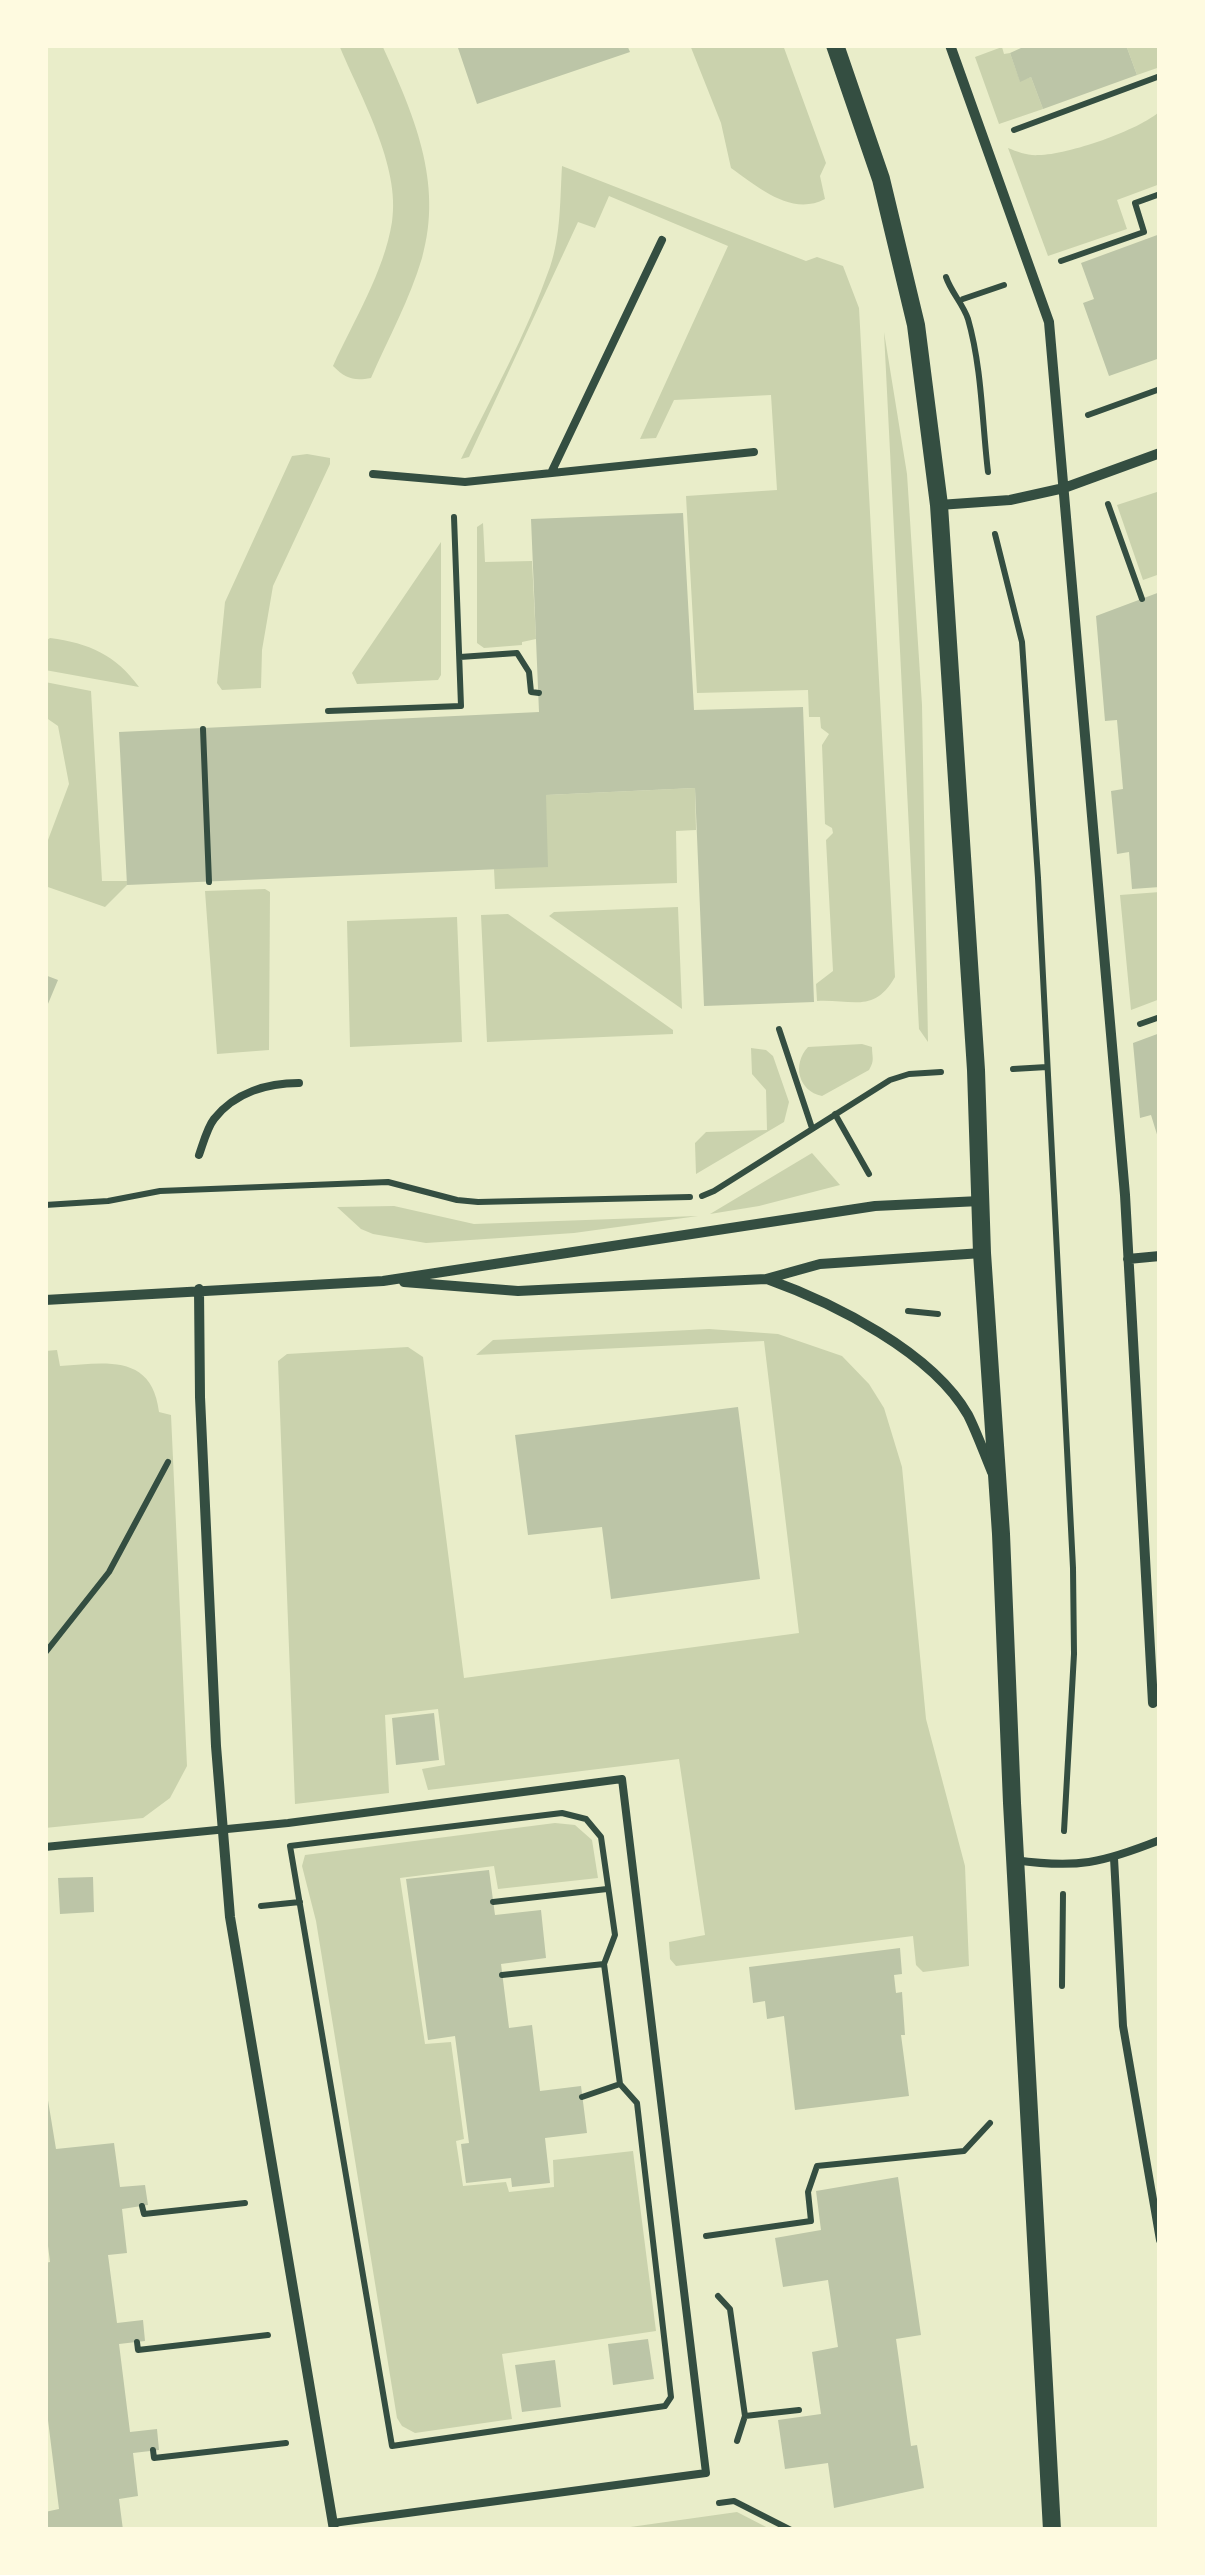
<!DOCTYPE html>
<html>
<head>
<meta charset="utf-8">
<style>
	body { margin:0 }
	#map { position:relative; width:1205px; height:2575px; overflow:hidden; background:#e9edc9; font-family:Rubik,sans-serif }
	canvas { display:block }
	.frame { position:absolute; inset:0; border:48px solid #fefae0; pointer-events:none }
</style>
</head>
<body>
<div id="map">
<canvas width="1205" height="2575"></canvas>
<div class="frame"></div>
</div>
<script>
const ctx = document.querySelector('canvas').getContext('2d');
ctx.lineJoin = 'round';
function fill(path, color) { ctx.fillStyle = color; ctx.fill(path, 'evenodd'); }
function trace(path, color, width, dash) { ctx.strokeStyle = color; ctx.lineWidth = width; ctx.lineCap = dash ? 'butt' : 'round'; ctx.setLineDash(dash || []); ctx.stroke(path); }
fill(new Path2D(`
	M339,45h43c31,68 62,137 40,213 -12,41 -34,81 -51,120 -17,3 -25,1 -38,-12 21,-46 51,-94 59,-144 9,-56 -32,-126 -53,-177z
	M690,45h93l43,118 -6,13 5,23c-34,18 -68,-13 -94,-31l-10,-45z
	M1126,45h34v22l-23,8z
	M1002,47l2,7 6,-1 10,28 11,-4 12,32 -44,15 -24,-67z
	M1160,111v73l-43,16 10,29 -79,27 -40,-108c10,4 20,8 31,7 28,0 101,-25 121,-44z
	M562,166l244,95 11,-4 26,9 16,42 36,669c-21,37 -44,22 -78,24l-1,-17 17,-13 -7,-131 7,-7 -1,-5 -7,-4 -3,-79 7,-11 -8,-6 -1,-11h-11l-1,-27 -111,3 -11,-197 91,-6 -6,-95 -97,5 -18,38 -16,1 88,-193 -119,-50 -14,32 -17,-6 -109,235 -8,2c31,-63 66,-126 89,-192 11,-32 10,-69 12,-101z
	M884,332l23,142 15,231 6,337 -9,-13z
	M307,454l23,4v6l-57,122 -11,64 -1,38 -39,2 -5,-7 8,-81 67,-146z
	M1160,491v83l-17,6 -26,-75z
	M483,523l2,39 47,-1 4,78 -14,3v3l-38,3 -7,-5v-116z
	M441,542v133l-3,5 -81,4 -5,-11z
	M50,638c39,5 66,17 89,49l-94,-17v-29z
	M45,682l46,9 11,190h25v4l-22,22 -60,-21v-38l24,-64 -11,-58 -13,-9z
	M695,788l1,42 -20,1 1,52 -182,6 -1,-20 52,-74z
	M265,889l5,3 -1,158 -52,4 -12,-163z
	M1160,892v107l-29,11 -11,-115z
	M678,907l4,102 -133,-93 5,-4z
	M508,914l165,116v4l-186,8 -6,-127z
	M457,917l5,125 -112,5 -3,-126z
	M862,1044l10,3c0,11 3,13 -3,23l-47,26c-24,-5 -30,-32 -14,-49z
	M751,1048l15,2 7,6 16,46 -5,20 -88,52 -1,-31 11,-11 61,-2 -1,-40 -14,-16z
	M812,1153l28,32 -81,21 -49,8z
	M394,1206l80,18 224,-8 -124,17 -148,10 -53,-9 -12,-5 -24,-22z
	M709,1329l69,5 64,22 27,28 15,24 18,59 24,252 39,147 4,100 -46,6 -7,-7 -3,-29 -237,30 -6,-7 -1,-17 36,-7 -26,-176 -251,31 -6,-21 23,-4 -7,-56 -53,6 4,78 -94,11 -17,-443 9,-7 121,-7 15,10 41,321 335,-45 -35,-292 -288,14 17,-15z
	M57,1350l3,16c45,-3 92,-13 99,46l12,3 16,351 -17,32 -27,20 -98,10v-477z
	M555,1823l20,2 17,15 6,38 -100,11 -4,-23 -94,12 25,166 26,-2 13,97 -8,2 7,45 43,-4 3,10 45,-5 -1,-27 80,-9 23,180 -154,23 10,65 -97,14 -13,-7 -5,-8 -81,-497 -14,-55 3,-11z
	M737,2512l35,18h-163z`), '#cad2ad');
fill(new Path2D(`
	M457,45h170l3,7 -153,52z
	M1020,45h106l11,30 -94,34 -12,-32 -11,5 -10,-29 11,-5z
	M1160,234v124l-51,18 -26,-73 11,-4 -13,-36z
	M683,513l11,197 109,-3 11,295 -110,4 -9,-218 -149,7 2,72 -421,18 -8,-153 420,-20 -8,-193z
	M1160,592v295l-28,2 -3,-37 -12,2 -6,-63 12,-2 -6,-69 -12,1 -9,-105z
	M45,975l13,5 -13,31z
	M1160,1033v108h-1l-8,-26 -11,3 -7,-75z
	M738,1407l22,172 -149,20 -9,-72 -74,8 -13,-100z
	M434,1713l5,47 -43,5 -4,-47z
	M489,1870l6,45 46,-5 5,48 -45,6 8,64 23,-3 8,66 41,-5 6,47 -42,5 5,45 -38,4 -1,-9 -45,5 -5,-39 8,-1 -14,-107 -27,4 -22,-161z
	M93,1877l1,35 -34,2 -2,-36z
	M900,1948l2,26 -8,1 2,18 6,-1 3,43h-4l8,61 -114,14 -11,-94 -17,3 -2,-18 -12,2 -4,-36z
	M45,2082l11,67 58,-6 6,44 25,-2 3,20 -26,4 5,44 -19,2 9,68 26,-3 2,21 -26,3 11,88 27,-3 2,21 -26,3 5,43 -19,3 4,31h-78v-18l14,-3 -14,-113v-133l5,-1 -5,-40z
	M898,2177l23,158 -25,4 15,107 6,-1 7,43 -90,20 -6,-45 -43,6 -7,-49 43,-6 -9,-62 26,-5 -10,-67 -45,7 -8,-49 46,-8 -5,-39z
	M648,2339l6,40 -41,6 -5,-41z
	M555,2360l6,47 -39,5 -7,-47z`), '#bcc5a7');
trace(new Path2D(`
	M1014,130l146,-54
	M1061,261l83,-29 -9,-29 25,-9
	M946,277c5,15 17,27 22,42 14,49 14,103 20,153
	M963,299l41,-14
	M1088,415l72,-26
	M1108,504l34,95
	M995,534l27,108 16,236 35,690 1,86 -10,177
	M460,657l57,-4 12,19 2,20 8,1
	M328,711l133,-5 -7,-189
	M203,729l6,153
	M1140,1024l20,-7
	M779,1029l33,99
	M1013,1069l34,-2
	M835,1114l34,60
	M702,1196l12,-5 176,-111 19,-6 32,-2
	M45,1205l63,-4 52,-10 228,-9 69,18 21,2 212,-5
	M908,1311l30,3
	M45,1653l64,-81 59,-110
	M562,1813l24,6 15,18 14,98 -11,29 16,120 17,19 34,294 -6,9 -273,40 -102,-600z
	M493,1902l114,-13
	M261,1906l39,-4
	M502,1975l102,-11
	M1062,1986l1,-92
	M582,2097l38,-13
	M142,2206l2,8 101,-11
	M706,2236l105,-15 -3,-29 9,-26 147,-15 26,-28
	M718,2296l12,13 15,107 -8,25
	M137,2342l1,8 130,-15
	M745,2416l54,-6
	M153,2450l1,8 132,-15
	M719,2503l15,-2 57,29`), '#344e41', 6);
trace(new Path2D(`
	M551,473l111,-233
	M373,474l92,8 289,-30
	M199,1155c4,-11 8,-27 15,-36 21,-27 54,-36 85,-36
	M45,1847l243,-24 334,-44 84,694 -373,50
	M1114,1858l9,168 37,214
	M1015,1860c62,9 87,3 145,-20`), '#344e41', 8);
trace(new Path2D(`
	M950,45l99,277 76,873 28,508
	M939,505l71,-5 54,-12 96,-35
	M1128,1259l32,-3
	M767,1279c67,24 165,73 201,136 9,18 16,38 24,57
	M404,1282l114,9 248,-12 54,-15 162,-11
	M199,1289l1,108 16,349 14,171 104,613
	M45,1300l338,-19 492,-75 105,-5`), '#344e41', 10);
trace(new Path2D(`
	M835,45l46,134 35,146 23,180 37,565 6,183 19,281 11,269 40,727`), '#344e41', 18);
</script>
</body>
</html>
